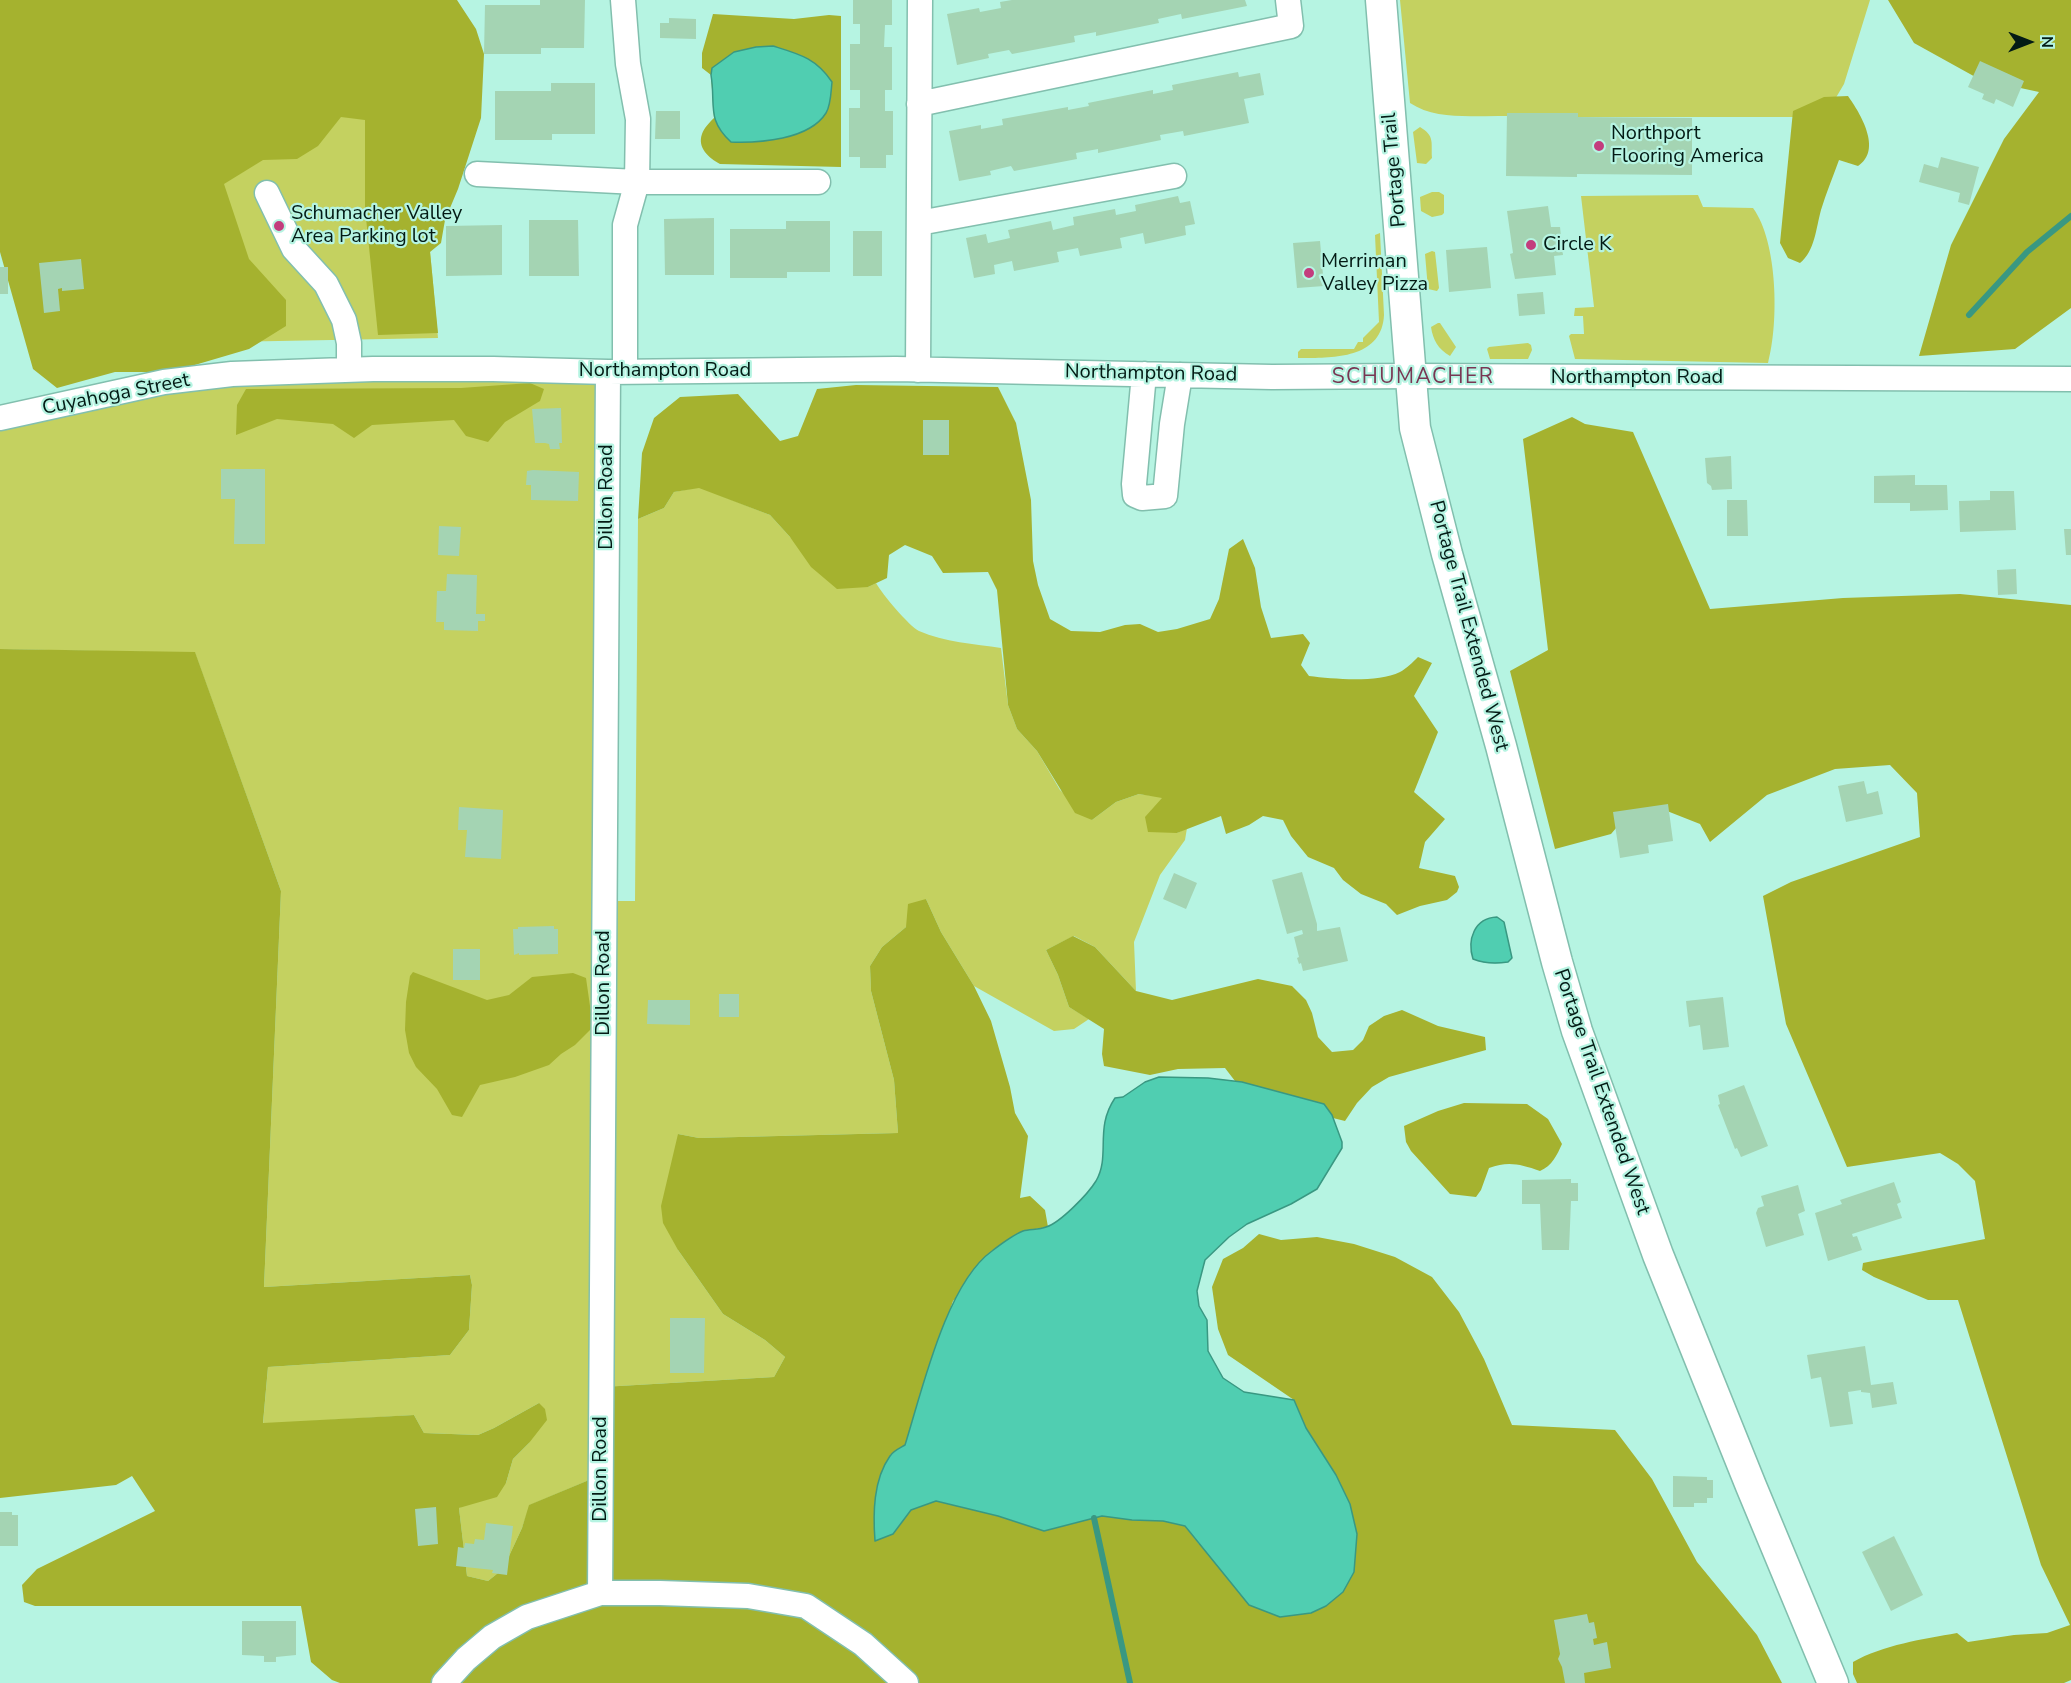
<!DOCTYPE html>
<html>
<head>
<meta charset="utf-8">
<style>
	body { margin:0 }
	#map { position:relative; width:2071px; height:1683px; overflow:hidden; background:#b6f4e2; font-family:"Nunito Sans",sans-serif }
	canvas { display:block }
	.north { position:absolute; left:1999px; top:12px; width:60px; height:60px; -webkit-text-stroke:4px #b6f4e2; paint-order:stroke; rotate:90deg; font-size:16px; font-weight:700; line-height:24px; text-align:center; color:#031b15 }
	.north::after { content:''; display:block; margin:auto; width:21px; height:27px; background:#031b15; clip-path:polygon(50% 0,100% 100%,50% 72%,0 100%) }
</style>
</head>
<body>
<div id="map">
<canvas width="2071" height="1683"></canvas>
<div class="north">N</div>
</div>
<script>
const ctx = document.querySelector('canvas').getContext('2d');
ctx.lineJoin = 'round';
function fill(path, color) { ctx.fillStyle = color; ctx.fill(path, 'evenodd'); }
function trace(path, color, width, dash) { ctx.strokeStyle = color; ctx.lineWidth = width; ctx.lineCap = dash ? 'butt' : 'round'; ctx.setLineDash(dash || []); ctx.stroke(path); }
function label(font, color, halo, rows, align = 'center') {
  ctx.font = font + ' "Nunito Sans",sans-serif'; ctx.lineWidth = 4.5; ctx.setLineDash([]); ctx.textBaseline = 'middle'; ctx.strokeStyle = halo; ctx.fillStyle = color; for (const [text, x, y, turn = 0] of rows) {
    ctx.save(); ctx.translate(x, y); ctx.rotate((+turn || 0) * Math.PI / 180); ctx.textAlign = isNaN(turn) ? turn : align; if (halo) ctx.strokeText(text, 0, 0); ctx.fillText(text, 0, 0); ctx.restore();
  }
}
fill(new Path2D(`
	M208,0l212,141 18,197 -213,4z
	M1400,0h470l-26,84 -10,17 -34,16h-222l-71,-4v3c-32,-1 -70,5 -97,-13z
	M1420,127c15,9 11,15 12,31l-6,6 -9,-1 -4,-31z
	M1432,192h7l5,3v18l-2,2 -10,2 -11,-6 -1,-14z
	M1698,195l5,12 50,1c25,34 26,115 15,155l-193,-4 -6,-23 2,-2h13l-1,-18h-9l1,-8 19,-1 -13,-111z
	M1380,233l4,82c-2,45 -54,43 -86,43v-6l3,-3h53l4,-7h5v-4l16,-16 -4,-87z
	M1432,251l3,1 4,36 -2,3 -9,-2 -3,-35z
	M1438,323h2l16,24 -6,9c-12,-7 -17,-16 -19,-29z
	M1528,343l3,2 1,5 -4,9h-38l-3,-10 2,-2z
	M608,372l-3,529h30l3,-382 26,-11 10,-16 25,-5 71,28 20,22 78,50 8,-4c6,11 33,43 43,48 25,11 56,13 82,17l7,57 9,24 20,22 23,39 32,30 24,-18 23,-8 24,3 14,36 10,-5 -2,12 -25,35 -26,67 2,49 -41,-44 -21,-11 -28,14 12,25 11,32 20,12 -15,10 -20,2 -80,-45 -33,-54 -15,-33 -20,28 -24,20 -12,19 1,25 23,89 4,53 -199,5 -21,-4v116l45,64 42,26 20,17 -11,20 -172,10 -1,88 -71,30 -8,23 -19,41 -15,12 -21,-5 -8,-68 47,-25 7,-24 16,-16 10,-40 -45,25 -16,7 -54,-2 -10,-18 -151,9 5,-57 182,-12 19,-25 3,-45 -2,-10 -206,12 17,-396 -86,-238 -195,-4v-231l164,-36z`), '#c4d160');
fill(new Path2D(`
	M0,0h457l19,29 8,25 -3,64 -23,71 -13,31 -4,23 -11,9 8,81 -60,2 -13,-127v-88l-24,-3 -23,29 -21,13 -34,1 -39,24 25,75 37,41v26l-37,23 -78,23h-56l-58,16 -24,-19 -33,-117z
	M1888,0h183v308l-56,41 -96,7 32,-111 53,-106 35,-47 -60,-13 -65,-36z
	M713,14l81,5 35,-4 12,1v151l-121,-3c-11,-6 -23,-16 -18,-30 2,-6 8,-12 12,-16l-3,-43 -9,-7v-15z
	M1848,96c12,17 35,54 10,70l-19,-6c-6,17 -13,33 -18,50 -5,18 -6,41 -21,53l-12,-5 -8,-15 13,-132 31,-14z
	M530,383l14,6 -4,12 -35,21 -17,20 -22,-6 -12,-16 -82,5 -18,13 -21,-14 -56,-5 -41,16 1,-30 9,-16 215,-1z
	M856,385l142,2 18,36 15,77 2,61 5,24 12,34 21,12 29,1 25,-7 15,-1 18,8 19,-3 33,-10 9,-20 10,-50 14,-10 12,29 6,39 10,31 32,-4 7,9 -9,22 8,11c25,3 68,7 91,-4 6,-3 13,-10 18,-15l14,6 -18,33 24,36 -24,60 31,27 -20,23 -6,26 36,8 4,11 -2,5 -10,8 -27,6 -23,9 -11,-11 -25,-10 -18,-14 -9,-12 -26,-11 -17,-21 -8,-16 -20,-4 -14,9 -23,9 -5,-18 -44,17 -29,-1 -3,-15 17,-19 -23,-4 -23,8 -24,18 -17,-7 -38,-62 -20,-22 -9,-24 -11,-115 -9,-18 -45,1 -11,-17 -27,-11 -16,10 -2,23 -19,9 -31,2 -26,-22 -21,-30 -20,-22 -71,-27 -25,4 -10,16 -26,11 4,-66 12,-35 26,-21 58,-3 42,47 18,-5 19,-47z
	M1572,417l13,7 48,8 77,177 133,-11 117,-4 111,11v1075l-7,3h-207l-4,-9v-12c30,-17 70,-23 104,-29l11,9 46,-7 33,-2 23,-8 -29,-60 -83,-265h-30l-54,-23 -12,-7 1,-7 122,-24 -10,-58 -17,-17 -18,-11 -93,14 -61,-143 -23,-128 28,-14 129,-45 -3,-44 -27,-28 -55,4 -68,26 -57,47 -10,-18 -33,-13 -39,3 -17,20 -56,15 -45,-178 38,-21 -25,-211z
	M0,649l195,3 86,239 -17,396 206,-12 2,10 -3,45 -19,25 -182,12 -5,56 151,-8 10,18 54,2 16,-7 45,-25 6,6 2,11 -18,23 -16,16 -7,24 -9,14 -38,11 8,68 21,5 15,-12 19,-41 7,-23 72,-30 1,-88 172,-10 11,-20 -20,-17 -42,-26 -45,-64 -15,-27 -2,-17 17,-72 21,4 199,-5 -4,-53 -23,-89 -1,-25 12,-19 24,-20 2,-23 18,-5 15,33 33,54 17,35 19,66 5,26 13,23 -8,62 10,-2 15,14 3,17 -25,4 -70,70 -48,144 -15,10 3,79 18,-24 25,-9 62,15 46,15 58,-15 61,5 22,5 14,18 151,-40 -14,-29 -30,-47 -12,-28 -66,-45 -10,-26 -6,-42 11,-28 20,-11 16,-14 22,6 36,-3 37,7 41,13 37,20 27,35 25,47 28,66 103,5 37,49 45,83 60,73 25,48h-1442l-8,-3 -21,-18 -10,-56h-266l-11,-4 -2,-17 15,-16 118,-58 -23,-35 -16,9 -116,13z
	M1073,936l22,11 41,44 36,9 86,-21 34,7 14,14 6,13 6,24 14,15 21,-2 10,-10 6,-14 15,-10 18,-6 36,16 47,11 1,13 -97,27 -17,10 -15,16 -12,18 -12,-3 -9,-14 -89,-23 -10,-13 -47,1 -28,6 -46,-9 -2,-12 2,-25 -35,-22 -11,-32 -12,-25z
	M413,972l74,28 22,-5 23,-18 41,-4 13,5 7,49 -18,18 -14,9 -12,11 -34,12 -35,8 -18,32 -10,-2 -15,-26 -21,-22 -7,-14 -4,-23 1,-28 4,-26z
	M1464,1103l63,1 21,15 14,25c-5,11 -10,22 -22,27 -20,-7 -32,-10 -51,-3l-8,22 -5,7 -26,-3 -39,-43 -5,-9 -2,-16 34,-15z`), '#a5b22f');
const water = new Path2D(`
	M773,46c26,8 43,12 59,36 -1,9 -1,23 -6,31 -17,27 -67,30 -95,29 -25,-23 -15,-37 -20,-67l1,-7 22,-16 22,-5z
	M1497,917l7,5 8,36 -4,4c-13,2 -23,2 -35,-3 -6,-19 1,-41 24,-42z
	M1159,1077l49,1 34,4 82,22 8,11 10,27v6l-25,41 -26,15 -44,20 -18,13 -24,23 -8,31 2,15 8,14 1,31 15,27 21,14 50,8 12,28 30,47 14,29 7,30 -3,38 -11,20 -17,14 -15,7 -31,4 -31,-12 -64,-79 -22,-5 -31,-1 -30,-4 -58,15 -46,-15 -62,-15 -25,9 -18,24 -18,7c-2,-27 -2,-61 15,-85 3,-5 10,-8 15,-11 17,-54 41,-161 87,-194 9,-7 21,-16 31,-20 7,-2 16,-1 23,-4 14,-4 42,-33 50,-46 15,-26 -2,-52 19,-83l8,-1 22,-15z`);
fill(water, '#50ceb1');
trace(water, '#399882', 1.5);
trace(new Path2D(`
	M1969,315l58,-63 44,-36
	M1094,1518l36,165`), '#399882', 6);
fill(new Path2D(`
	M540,0h45l-1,48h-43v6h-57l1,-49h55z
	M853,0h39v25h-7l-1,22h8v43h-7v21h8v44h-7v13h-26v-11h-11v-49h11v-18h-10v-46h10v-20h-7z
	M1012,0h233l2,6 -65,13 -1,-5 -23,5 1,4 -63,13v-4l-22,4 1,6 -63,12 -3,-4 -21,4 1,4 -32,7 -10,-51 32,-6 1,4 21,-4 -1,-6z
	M669,18l27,1v20l-36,-1v-15h9z
	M1980,61l44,20 -11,26 -17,-8 -2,5 -12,-5 2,-5 -16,-7z
	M1238,72l1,5 21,-4 4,22 -20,4 5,24 -65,13 -1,-5 -23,4 1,5 -63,13v-4l-22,4 1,6 -63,12 -3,-5 -21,5 1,4 -32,6 -10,-50 32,-6v4l22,-4 -1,-6 66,-12v3l21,-4 -1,-3 65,-13v4l20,-4 -1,-5z
	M551,83h44v51h-43v6h-57v-49h56z
	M656,111h24v28h-25z
	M1507,113h71v4l114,1v57l-115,-1v3l-71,-1z
	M1941,157l38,10 -10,38 -11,-3 2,-9 -41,-11 5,-18 14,4z
	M1178,196l2,7 10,-2 5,23 -10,2 1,9 -41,9 -2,-11 -23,5 2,10 -42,8 -2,-8 -21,4 2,10 -45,9 -2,-10 -18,4 1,9 -21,4 -8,-40 20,-4 2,9 22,-5 -2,-8 43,-9 2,9 21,-5 -1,-8 42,-8 1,6 20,-4 -1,-6z
	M1548,206l3,21h9l3,28 -9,1 2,19 -41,4 -5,-25 3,-1 -6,-42z
	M714,218v57h-49l-1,-56z
	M529,220h49l1,56h-50z
	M786,221h44v51h-43v6h-57v-49h56z
	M502,225v50l-56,1v-50z
	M853,231h29v45h-29z
	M1320,241l4,45 -27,2 -4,-45z
	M1487,247l4,41 -42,4 -3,-42z
	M81,259l3,30 -22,2v-3l-4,1 2,22 -16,2 -5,-50z
	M0,267h8v27h-8z
	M1543,292l2,22 -26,2 -2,-22z
	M561,408l1,35h-3l1,6h-10l-1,-5 -4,-1h-10l-3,-34z
	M923,420h26v35h-26z
	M1731,456l1,33 -20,1 -1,-4 -4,-3 -2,-25z
	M221,469h44v75h-31l1,-45h-14z
	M533,470l46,2 -1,29 -47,-1v-15h-5l1,-14z
	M1915,475v10h32l1,25 -38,1v-8h-36v-27z
	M1990,491h24l2,39 -56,2 -1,-31 31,-1z
	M1727,500h20l1,36h-21z
	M439,526l22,1 -2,29 -21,-1z
	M2064,529h7v26h-5z
	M2016,569l1,25 -19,1 -1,-25z
	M447,574l30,1 -1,39h9v7h-7v10l-34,-1v-8h-8l1,-31h9z
	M1864,781l3,13 11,-3 5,23 -37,8 -8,-36z
	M1668,804l5,37 -25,4 1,8 -29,5 -7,-46z
	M459,807l44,3 -2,49 -36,-2 2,-27h-9z
	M1302,872l15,52v7l23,-4 8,34 -45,10 -2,-8 -2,1 -2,-6 2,-1 -5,-20 9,-3 -1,-4 -15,4 -15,-54z
	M1174,873l23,10 -11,26 -23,-10z
	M554,926v3h4v25l-39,1v-2l-5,2 -1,-26h5v-2z
	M453,949h27v31h-27z
	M719,994h20v23h-20z
	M1723,997l6,50 -26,3 -3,-25 -11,2 -3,-26z
	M648,1000h42v25l-43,-1z
	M1744,1085l24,61 -27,11 -4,-9 -2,1 -17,-44 2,-1 -2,-9z
	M1571,1179v4h7v18h-7l-2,49h-27l-2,-46h-18v-24z
	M1894,1182l7,20 -4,2 5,14 -50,16 1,3 4,-1 5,14 -34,11 -13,-48 27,-9 -2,-4z
	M1798,1185l7,26 -7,3 6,21 -38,12 -10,-34 2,-5 6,-2 -3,-10z
	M670,1318h35l-1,55h-34z
	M1865,1346l6,39 22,-3 4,22 -25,4 -2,-15 -9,-1v-2l-13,2 5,32 -23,3 -9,-50 -10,2 -4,-24z
	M1673,1476l34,1v3h6v18h-6v5h-13v4h-21z
	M436,1507l2,37 -20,2 -3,-37z
	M0,1512h12v3h6v31h-18z
	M486,1523l27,3 -6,49 -15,-2 1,-3 -37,-4 2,-19 6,1 1,-5 9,1 1,-5 9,1z
	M1894,1536l29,59 -32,16 -29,-59z
	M1587,1614l2,9 5,-1 3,16 -4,1 1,6 13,-3 4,26 -27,5 1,10h-20l-3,-16 -4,-8 2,-5 -6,-34z
	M242,1621h54v34l-20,2v5h-12v-6l-22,-1z`), '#a4d4b3');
const minor = new Path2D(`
	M623,0l5,64 10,55 -1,63 -12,43v147
	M919,104l372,-78 -3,-26
	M477,174l160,8h181
	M267,193l27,56 32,35 18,36 5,23v27
	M919,223l255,-47
	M918,370l2,-370
	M1144,374l-10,110 1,11 7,3 23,-2 7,-72 8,-49
	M0,418l164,-36 68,-8 141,-5h120l115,3 288,-3 376,8 140,-1 659,3
	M600,1593l8,-1221
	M444,1683l22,-24 26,-22 35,-20 73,-24h60l88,3 58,10 57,38 43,39`);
const major = new Path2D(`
	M1381,0l34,428 32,126 54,192 56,216 20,69 81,224 93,231 82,197`);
trace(minor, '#82bfae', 27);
trace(major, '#82bfae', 33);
trace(minor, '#fff', 24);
trace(major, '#fff', 30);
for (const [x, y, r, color] of [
	[1599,146,6,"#c33d7d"],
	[279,226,6,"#c33d7d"],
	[1531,245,6,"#c33d7d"],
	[1309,273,6,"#c33d7d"]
]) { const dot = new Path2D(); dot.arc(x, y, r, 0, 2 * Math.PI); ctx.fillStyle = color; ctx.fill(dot); trace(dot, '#b6f4e2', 2); }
label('20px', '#031b15', '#b6f4e2', [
	["Northport",1611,134],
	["Flooring America",1611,157],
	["Schumacher Valley",291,214],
	["Area Parking lot",291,237],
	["Circle K",1543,245],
	["Merriman",1321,262],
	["Valley Pizza",1321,285]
], 'left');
label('20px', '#031b15', '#b6f4e2', [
	["Portage Trail",1395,170,-95],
	["Northampton Road",665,371],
	["Northampton Road",1151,374,1],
	["Northampton Road",1637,378],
	["Cuyahoga Street",116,395,-11],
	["Dillon Road",607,497,-90],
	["Portage Trail Extended West",1468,626,75],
	["Dillon Road",604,983,-90],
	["Portage Trail Extended West",1601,1092,71],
	["Dillon Road",601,1469,-90]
]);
ctx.letterSpacing = '1.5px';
label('21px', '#793653', '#b6f4e2', [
	["SCHUMACHER",1413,378]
]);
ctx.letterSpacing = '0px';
</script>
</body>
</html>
